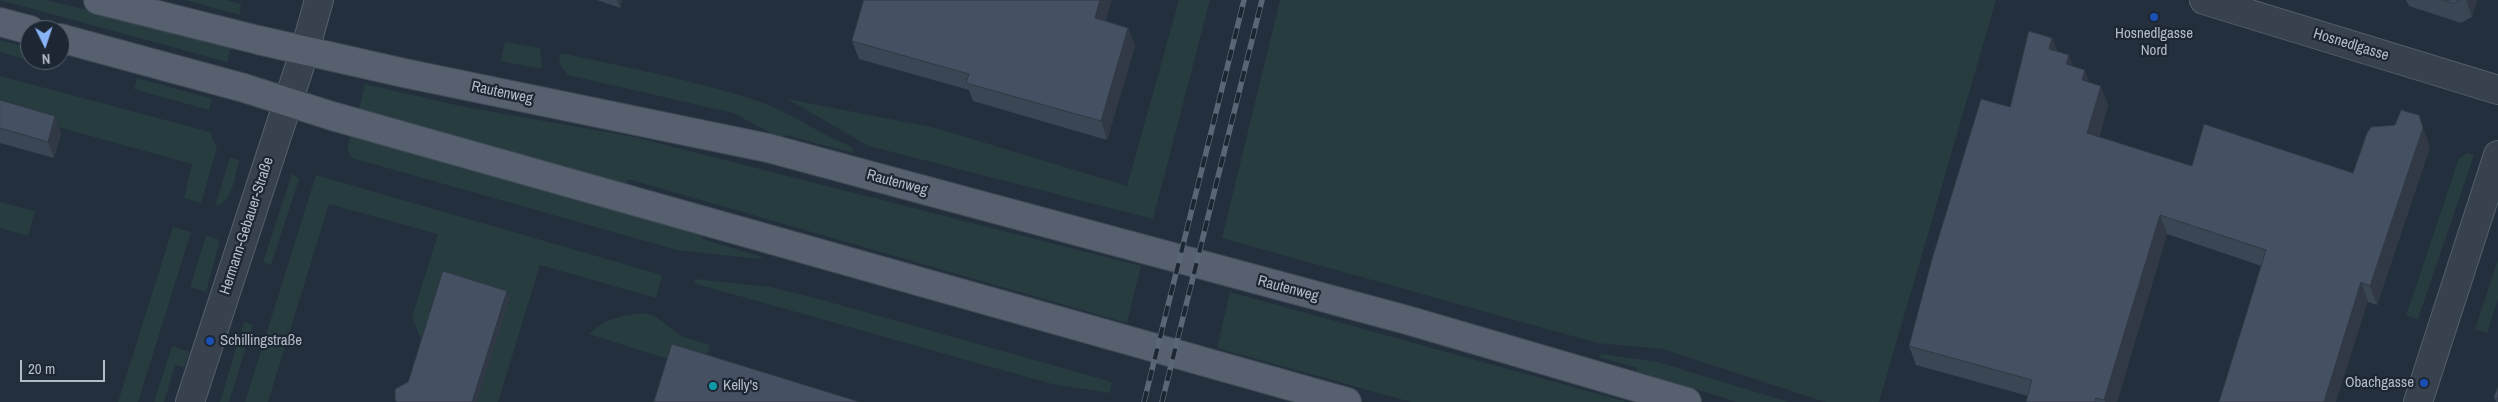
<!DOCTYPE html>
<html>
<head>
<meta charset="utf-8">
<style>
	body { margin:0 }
	#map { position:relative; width:2498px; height:402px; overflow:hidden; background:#242f3e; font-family:"Archivo Narrow",sans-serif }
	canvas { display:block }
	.north { position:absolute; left:20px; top:20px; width:50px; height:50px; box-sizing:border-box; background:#1d2633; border:1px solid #59626f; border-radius:50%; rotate:176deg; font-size:14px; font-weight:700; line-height:20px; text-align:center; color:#b4bcc9 }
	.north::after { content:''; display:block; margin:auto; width:18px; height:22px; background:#8ab4f8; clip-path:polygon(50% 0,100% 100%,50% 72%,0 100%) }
	.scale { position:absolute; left:20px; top:360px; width:85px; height:22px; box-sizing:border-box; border:2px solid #b4bcc9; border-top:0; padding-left:6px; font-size:15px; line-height:18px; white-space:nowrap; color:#b4bcc9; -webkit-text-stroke:4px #1d2633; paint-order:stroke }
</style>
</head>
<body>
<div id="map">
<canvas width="2498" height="402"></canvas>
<div class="north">N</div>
<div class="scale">20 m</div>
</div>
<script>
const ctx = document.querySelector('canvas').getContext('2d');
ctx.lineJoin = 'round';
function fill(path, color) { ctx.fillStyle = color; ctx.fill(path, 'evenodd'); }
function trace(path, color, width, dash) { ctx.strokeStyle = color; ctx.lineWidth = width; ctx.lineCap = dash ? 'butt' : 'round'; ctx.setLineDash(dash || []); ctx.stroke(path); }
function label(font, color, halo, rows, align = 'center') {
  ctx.font = font + ' "Archivo Narrow",sans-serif'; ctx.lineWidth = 4.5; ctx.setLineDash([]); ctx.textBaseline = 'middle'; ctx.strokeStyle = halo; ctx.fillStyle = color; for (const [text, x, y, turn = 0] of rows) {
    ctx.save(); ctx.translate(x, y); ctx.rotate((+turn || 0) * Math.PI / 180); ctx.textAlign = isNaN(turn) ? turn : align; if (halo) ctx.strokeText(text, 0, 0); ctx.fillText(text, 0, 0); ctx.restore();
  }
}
fill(new Path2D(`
	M0,0h45l187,43 -5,19z
	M185,0h40l16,4 -1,11z
	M1179,0h31l-57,219 -284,-73 -82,-47 149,29 191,58z
	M1280,0h716l-117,402h-54l-162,-53 -66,-6 -375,-105z
	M0,40l30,8v12l4,2 -34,-10z
	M505,42l35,6 2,21 -41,-8z
	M561,53c65,14 131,27 194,47 35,12 63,33 97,47l1,6 -67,-18 -5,3 -48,-25 -165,-38 -7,-8 -2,-10z
	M0,76l210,56 7,16 -16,55 -17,-5 8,-34 -192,-53z
	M137,78l75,21 -3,11 -75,-21z
	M365,84l95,22 174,31 507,129 -14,57 -499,-144 -2,5 -267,-75z
	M351,135l352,100 -1,4 61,18 -5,2 -81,-9 -325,-92 -5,-9z
	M2468,153l6,2 -56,164 -12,-3 53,-158z
	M230,157l9,3c-4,15 -6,43 -24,46z
	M292,173l7,6 -28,86 -8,-3z
	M316,175l346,100 -6,23 -116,-33 -42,137h-21l30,-97v-5l-83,46 -12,-29 26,-83 -109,-30 -61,198h-23z
	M0,202l35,9 -7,25 -28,-8z
	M173,227l18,5 -53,170h-20z
	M206,236l12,3 1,5 -13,48 -16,-5z
	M2498,259v40l-11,34 -12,-4z
	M695,279l75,8 49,12 293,83 -2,11 -58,-9 -359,-101z
	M1230,292l397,110h-216l-194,-54z
	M646,313l10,4 25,19 29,9 -8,25 -113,-36c16,-16 35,-19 57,-21z
	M244,322l9,3 -24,77h-9z
	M172,346l18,6 -6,15 -9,-2 -11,37h-10z
	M1601,354l57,8 130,40h-51l-101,-31 1,-3 -38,-11z`), '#263c3f');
const minor = new Path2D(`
	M2204,0l294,90
	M190,402l115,-352 14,-50
	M2418,402l80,-247`);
const major = new Path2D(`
	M98,0l160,40 146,33 364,75 639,172 280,82
	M0,22l30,8
	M60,38l184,50 88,28 1015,286`);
trace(minor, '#565f6c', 30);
trace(major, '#414a57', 30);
trace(minor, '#38414e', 28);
trace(major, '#56606e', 28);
const rail = new Path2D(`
	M1144,402l100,-402
	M1162,402l100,-402`);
trace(rail, '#5a6575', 5.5);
trace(rail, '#1d2633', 4, [11]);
fill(new Path2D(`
	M597,0h25l-2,8z
	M2406,0h71l-5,17 -11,6 -52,-17z
	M1106,21l22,7 7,18 -28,94 -134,-39 -4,-11 -110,-31 -7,-18z
	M2052,38l5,13 32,31 19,23 -9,32 93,29 161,7 77,-26 -53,158 -210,-71 -50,168h-91l2,-6 -112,-31 -7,-19 101,-239z
	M0,100l61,33 -7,25 -54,-15z
	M2498,386v16h-2l-2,-4z`), '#3b4654');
fill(new Path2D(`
	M617,0h5l-2,8z
	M1100,0h12l-11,36 -6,-18z
	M2466,0h11l-5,17z
	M1128,28l7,18 -28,94 -6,-19z
	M2052,38l7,19 -10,-8z
	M2069,55l7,19 -10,-10z
	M2085,70l7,19 -10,-9z
	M2101,86l7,19 -14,47 -7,-19z
	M2419,115l11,32 -53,158 -7,-19z
	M55,116l6,17 -7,25 -6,-16z
	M2160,215l7,19 -50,168h-12l-1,-2z
	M2361,282l7,19 -32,101h-12z
	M507,291l3,7 -33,104h-5z`), '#303945');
const building = new Path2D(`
	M864,0h236l-5,18 33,10 -27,93 -135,-38 3,-9 -117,-33z
	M2443,0h18l-7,3z
	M2029,31l23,7 -3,11 20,6 -3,9 19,6 -3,10 19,6 -14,47 105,33 12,-42 149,49 14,-40 4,-6 24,-2 6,-15 18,5 4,13 -53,158 -9,-4 -37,120h-105l47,-152 -106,-35 -56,185 -8,-2 -1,4h-69l6,-22 -123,-34 23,-87 49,-160 29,8z
	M0,100l55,16 -7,26 -48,-14z
	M443,271l64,20 -35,111h-76l-1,-4v-9l13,-7z
	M672,344l188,58h-206z
	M2498,386v13l-4,-1z`);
fill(building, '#455162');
trace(building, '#303945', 1);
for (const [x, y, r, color] of [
	[2154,17,5,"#1a4fb4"],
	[210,341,5,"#1a4fb4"],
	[2424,383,5,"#1a4fb4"],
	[713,386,5,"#0f9aa8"]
]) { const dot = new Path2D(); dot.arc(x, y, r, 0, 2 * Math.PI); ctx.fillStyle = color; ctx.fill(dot); trace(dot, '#1d2633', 2); }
label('15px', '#b4bcc9', '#1d2633', [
	["Hosnedlgasse",2154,34,"center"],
	["Nord",2154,51,"center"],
	["Schillingstraße",220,341],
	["Obachgasse",2414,383,"right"],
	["Kelly's",723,386]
], 'left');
label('15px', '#b4bcc9', '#1d2633', [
	["Hosnedlgasse",2351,45,17],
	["Rautenweg",502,93,12],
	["Rautenweg",897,183,15],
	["Hermann-Gebauer-Straße",247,226,-72],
	["Rautenweg",1288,289,15]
]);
</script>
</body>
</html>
